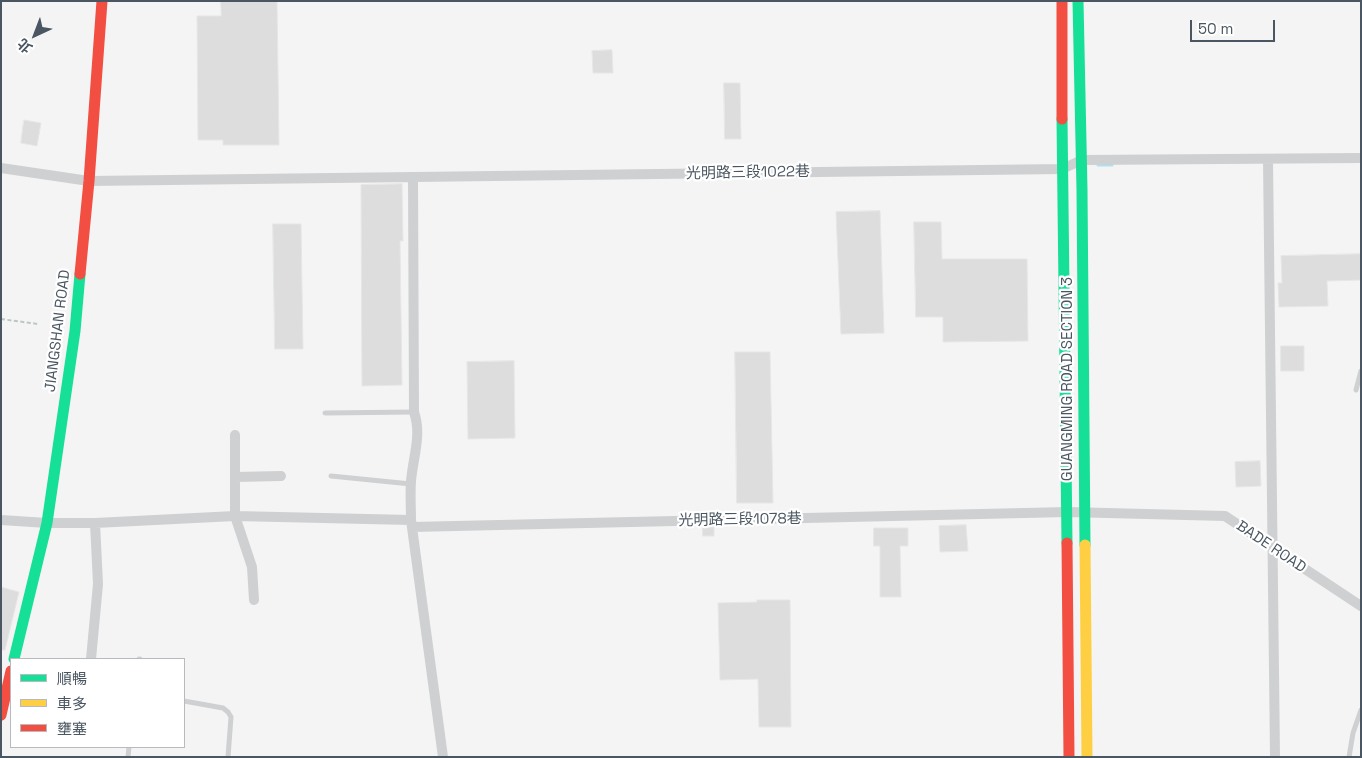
<!DOCTYPE html>
<html>
<head>
<meta charset="utf-8">
<style>
	body { margin:0 }
	#map { position:relative; width:1362px; height:758px; overflow:hidden; background:#f4f4f4; font-family:"Space Grotesk","Noto Sans TC",sans-serif }
	canvas { display:block }
	.frame { position:absolute; inset:0; border:2px solid #4a5661; pointer-events:none }
	.legend { position:absolute; left:10px; top:658px; width:175px; height:90px; box-sizing:border-box; background:#fff; border:1px solid #b7bbc0; margin:0; padding:6px 9px; list-style:none; font-size:15px; color:#4a5661 }
	.legend li { display:flex; align-items:center; gap:10px; height:25px }
	.legend b { width:25px; border:1px solid #b7bbc0 }
	.north { position:absolute; left:10px; top:10px; width:50px; height:50px; -webkit-text-stroke:4px #fff; paint-order:stroke; rotate:223deg; font-size:14px; font-weight:700; line-height:20px; text-align:center; color:#4a5661 }
	.north::after { content:''; display:block; margin:auto; width:18px; height:22px; background:#4a5661; clip-path:polygon(50% 0,100% 100%,50% 72%,0 100%) }
	.scale { position:absolute; left:1190px; top:20px; width:85px; height:22px; box-sizing:border-box; border:2px solid #4a5661; border-top:0; padding-left:6px; font-size:15px; line-height:18px; white-space:nowrap; color:#4a5661; -webkit-text-stroke:4px #fff; paint-order:stroke }
</style>
</head>
<body>
<div id="map">
<canvas width="1362" height="758"></canvas>
<div class="frame"></div>
<ul class="legend">
<li><b style="height:6px;background:#16e098"></b>順暢</li>
<li><b style="height:6px;background:#ffcf43"></b>車多</li>
<li><b style="height:6px;background:#f24e42"></b>壅塞</li>
</ul>
<div class="north">北</div>
<div class="scale">50 m</div>
</div>
<script>
const ctx = document.querySelector('canvas').getContext('2d');
ctx.lineJoin = 'round';
function trace(path, color, width, dash) { ctx.strokeStyle = color; ctx.lineWidth = width; ctx.lineCap = dash ? 'butt' : 'round'; ctx.setLineDash(dash || []); ctx.stroke(path); }
function fill(path, color) { ctx.fillStyle = color; ctx.fill(path, 'evenodd'); }
function label(font, color, halo, rows, align = 'center') {
  ctx.font = font + ' "Space Grotesk","Noto Sans TC",sans-serif'; ctx.lineWidth = 4.5; ctx.setLineDash([]); ctx.textBaseline = 'middle'; ctx.strokeStyle = halo; ctx.fillStyle = color; for (const [text, x, y, turn = 0] of rows) {
    ctx.save(); ctx.translate(x, y); ctx.rotate((+turn || 0) * Math.PI / 180); ctx.textAlign = isNaN(turn) ? turn : align; if (halo) ctx.strokeText(text, 0, 0); ctx.fillText(text, 0, 0); ctx.restore();
  }
}
trace(new Path2D(`
	M1098,165h14`), '#aee2f0', 3);
const building = new Path2D(`
	M221,1h56l2,144h-56v-5h-25l-1,-124h24z
	M612,50l1,23h-20l-1,-22z
	M724,83h16l1,56h-16z
	M24,120l17,3 -4,23 -16,-3z
	M402,184l1,57h-3l2,144 -40,1 -1,-201z
	M880,211l4,122 -43,1 -5,-122z
	M914,222h27l1,37h85l1,82 -85,1v-25h-27z
	M273,224h28l2,125h-28z
	M1361,254v26l-34,1 1,25 -49,1 -1,-24h4l-1,-27z
	M1281,346h23v25h-23z
	M735,352h35l3,151h-36z
	M514,361l1,77 -47,1 -1,-77z
	M1260,461l1,25 -25,1 -1,-25z
	M966,525l2,26 -28,1 -1,-26z
	M703,527h11v9h-11z
	M874,528h34v18h-8l1,51h-21v-51h-6z
	M1,587l18,5 -14,58h-4z
	M757,600h33l1,127h-32l-1,-48 -38,1 -2,-77 39,-1z`);
fill(building, '#ddddde');
trace(building, '#e5e6e7', 1);
trace(new Path2D(`
	M1,319l37,5`), '#bcc7c4', 2, [4, 2.5]);
trace(new Path2D(`
	M1356,390l5,-19
	M325,413l89,-1
	M331,476l80,8
	M139,659h1
	M184,701l39,7 5,4 3,5 -3,40
	M128,757l1,-10
	M1349,757l4,-24 8,-23`), '#ced0d2', 5);
trace(new Path2D(`
	M1268,160l7,597
	M1,168l88,13 973,-12 20,-9 279,-2
	M413,177l1,235c8,23 -1,45 -3,69 -1,13 0,26 0,39l32,237
	M235,435v81l17,51 2,33
	M235,477l46,-1
	M1,520l46,3h48l140,-7 176,4
	M412,527l656,-15 157,4 136,90
	M91,659l7,-75 -3,-61`), '#ced0d2', 10);
trace(new Path2D(`
	M1078,1l4,189 3,355
	M1062,119l5,424
	M14,659l33,-136 28,-192 5,-57`), '#16e098', 11);
trace(new Path2D(`
	M1085,545l2,212`), '#ffcf43', 11);
trace(new Path2D(`
	M1062,1v118
	M80,274l9,-93 13,-180
	M1067,543l2,214
	M1,715l10,-44`), '#f24e42', 11);
label('15px', '#4a5661', '#fff', [
	["光明路三段1022巷",748,173,-1],
	["JIANGSHAN ROAD",58,331,-83],
	["GUANGMING ROAD SECTION 3",1068,379,-90],
	["光明路三段1078巷",740,520,-1],
	["BADE ROAD",1271,547,34]
]);
</script>
</body>
</html>
